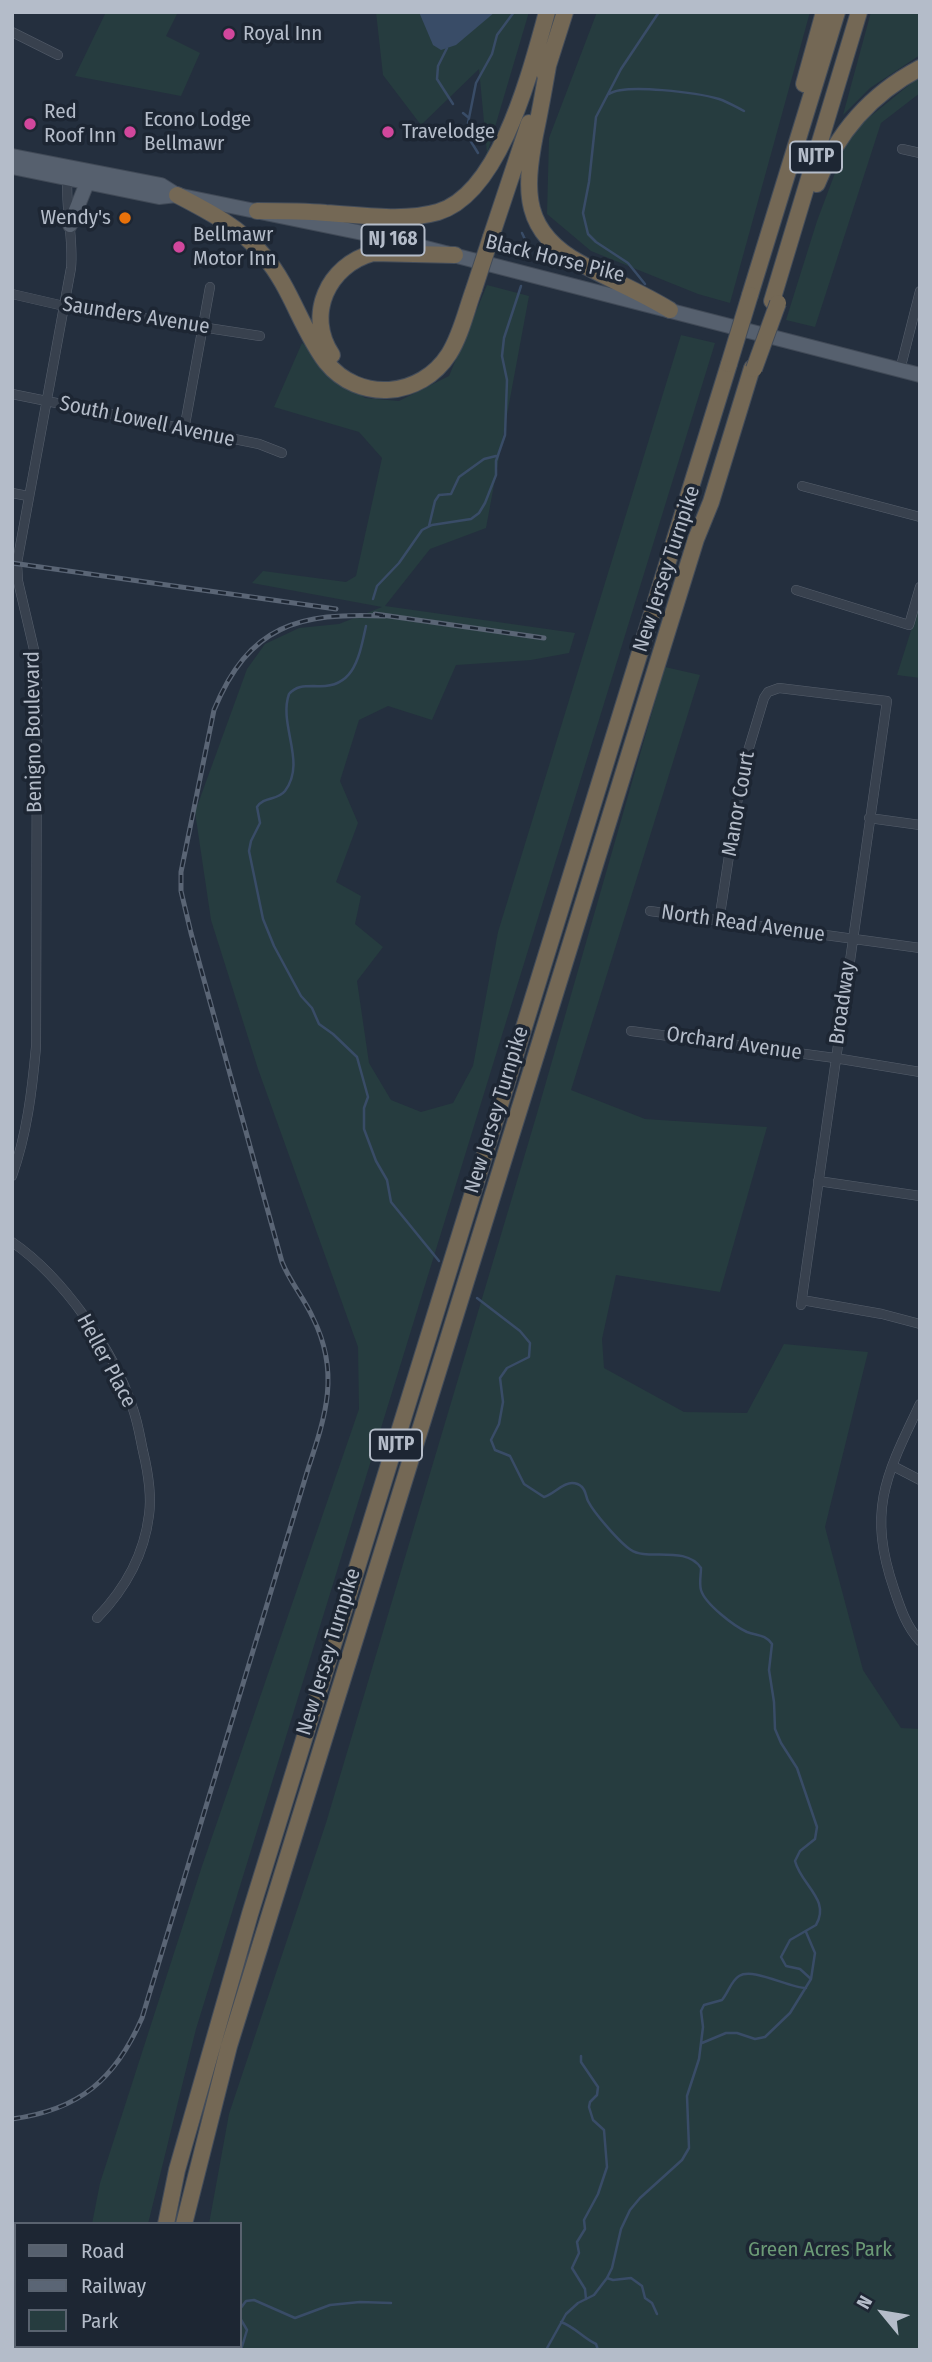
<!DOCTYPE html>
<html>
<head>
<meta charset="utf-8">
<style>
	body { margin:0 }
	#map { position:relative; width:932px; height:2362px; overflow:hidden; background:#242f3e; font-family:"Fira Sans Condensed",sans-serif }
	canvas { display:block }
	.frame { position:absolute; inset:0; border:14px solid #b4bcc9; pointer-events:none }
	.legend { position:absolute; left:14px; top:2222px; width:228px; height:126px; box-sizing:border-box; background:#1d2633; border:2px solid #59626f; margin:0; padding:9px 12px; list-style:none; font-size:21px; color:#b4bcc9 }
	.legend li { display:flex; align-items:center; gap:14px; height:35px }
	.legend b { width:35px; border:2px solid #59626f }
	.north { position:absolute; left:848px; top:2278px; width:70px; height:70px; -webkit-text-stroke:5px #1d2633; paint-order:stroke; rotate:300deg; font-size:19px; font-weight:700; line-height:28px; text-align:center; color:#b4bcc9 }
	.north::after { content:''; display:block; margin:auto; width:24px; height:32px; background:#b4bcc9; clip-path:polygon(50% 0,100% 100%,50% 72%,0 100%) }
</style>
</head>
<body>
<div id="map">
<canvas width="932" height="2362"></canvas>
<div class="frame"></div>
<ul class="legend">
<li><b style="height:9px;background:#56606e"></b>Road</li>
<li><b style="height:9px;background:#5a6575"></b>Railway</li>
<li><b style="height:19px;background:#263c3f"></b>Park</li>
</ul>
<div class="north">N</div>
</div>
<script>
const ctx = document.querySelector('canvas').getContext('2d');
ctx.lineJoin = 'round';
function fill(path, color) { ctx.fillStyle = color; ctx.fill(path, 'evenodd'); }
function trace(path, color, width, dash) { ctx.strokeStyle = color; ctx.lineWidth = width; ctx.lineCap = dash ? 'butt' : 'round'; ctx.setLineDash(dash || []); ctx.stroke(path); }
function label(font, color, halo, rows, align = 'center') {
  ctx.font = font + ' "Fira Sans Condensed",sans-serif'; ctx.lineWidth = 7; ctx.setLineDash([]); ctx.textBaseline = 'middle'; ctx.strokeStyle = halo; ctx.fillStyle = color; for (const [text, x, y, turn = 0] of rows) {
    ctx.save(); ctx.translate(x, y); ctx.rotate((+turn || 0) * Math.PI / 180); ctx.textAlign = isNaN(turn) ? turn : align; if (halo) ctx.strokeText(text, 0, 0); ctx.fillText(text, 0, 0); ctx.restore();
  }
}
fill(new Path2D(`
	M106,12h72l-12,24 34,17 -19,43 -106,-20z
	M376,12h153l-42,142 -8,-85 -58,56 -38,-50z
	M597,12h213l-80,291 -32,-9 -107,-43 -44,-37 2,-76z
	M871,12h49v43l-50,33 -27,27z
	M920,76v17l-39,30 -66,204 -29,-7 31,-99 33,-88z
	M487,285l42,11 -43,232 -56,21 -45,57 190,27 -6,20 -38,7 -75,5 -24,55 -44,-14 -29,14 -19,61 18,42 -22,59 25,14 -6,28 28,23 -26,34 12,82 22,37 30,12 32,-9 20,-37 25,-134 183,-597 34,8 -519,1686 -48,195h-56l8,-41 102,-317 157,-457 -1,-62 -100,-278 -47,-149 -16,-108 52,-143 18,-25 34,-16 40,-4 43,-17 -130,-24 11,-12 83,11 10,-6 26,-118 -23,-26 -85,-25 28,-64 63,55 34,3 50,-25z
	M920,602v76l-23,-3z
	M665,667l35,8 -129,415 74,29 122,8 -47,165 -104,-17 -14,64 2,29 80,44 63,1 37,-69 84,8 -43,175 38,143 38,58 19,1v621h-740l1,-4h59v-122h-31l20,-110 97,-291 210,-706z`), '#263c3f');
fill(new Path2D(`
	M419,12h76l-39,33 -15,5 -8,-5z`), '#394c67');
trace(new Path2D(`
	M447,48l-9,18 -1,13 16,25
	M609,94c16,-11 90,-1 110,5 9,3 17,8 25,12
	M463,113l6,5
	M478,153l-8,-13 -2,-17 8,-40 16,-29 5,-19 17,-23
	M522,233l7,15v11
	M645,284l-17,-21 -32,-21 -8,-8 -5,-21 6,-31 7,-65 25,-48 38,-57
	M429,526l6,-25 4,-6 12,-1 8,-17 25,-18 12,-3
	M373,599l4,-13 22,-23 23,-33 10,-5 39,-6 8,-6 6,-10 11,-28v-14l9,-26 2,-55 -5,-24 2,-18 17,-52
	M366,626c-7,32 -12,64 -52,60 -10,0 -18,0 -25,8 -11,31 18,68 -4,97 -8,10 -21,5 -28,16l3,16 -9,18 -2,10 14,68 11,27 27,50 11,12 7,16 14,10 24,23 11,40 -4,11v21l12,32 11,19 4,22 48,59
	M477,1298l43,33 10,12 -1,14 -22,11 -7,10 3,24 -4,22 -8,16 4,10 15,6 14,28 20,13c10,-3 18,-14 28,-14 4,0 7,1 10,4 4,4 4,10 6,14 6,12 32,42 43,49 16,11 55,-5 70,18 0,7 -2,15 0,22 4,14 33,36 46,42 10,4 18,2 25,12l-3,26 5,32 1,27 6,14 16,25 20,59 -2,12 -15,12 -5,10c6,24 36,39 21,64l-26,15 -9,17 5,9 14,3 11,10
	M702,2043l24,-10h11l18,6 10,-2 25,-24 21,-34 4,-26 -9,-21
	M581,2056v6l17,25 -1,8 -7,7 -1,5 4,13 11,10 3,37 -9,27 -14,26 1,9 -8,13 2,11 -7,15 13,21 1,10
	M607,2278l6,2 18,-2 11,8 3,12 7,5 5,11
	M240,2309l6,-8 8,-1 41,18 35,-13 30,-3 31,1
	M240,2318l7,12 -6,20
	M561,2322c14,5 22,16 35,22l2,6
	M216,2346l6,4
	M183,2349l16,-3
	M546,2350l20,-36 12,-11 16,-8 13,-17 5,-10 9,-39 9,-19 10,-12 42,-38 7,-12 -2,-52 12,-37 4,-32 -2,-16 3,-6 18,-5c6,-7 9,-19 17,-24 14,-9 50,12 67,12`), '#394c67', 2.5);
const street = new Path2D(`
	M12,32l46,23
	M902,149l18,4
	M12,294l52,12 196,30
	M900,370l20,-79
	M12,394l247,50 23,9
	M184,430l26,-143
	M802,486l118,31
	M12,493l16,3
	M796,590l113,35 11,-38
	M869,818l51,7
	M650,911l270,37
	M719,921l23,-150 22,-73 4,-6 11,-4 108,13 -86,604
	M631,1031l204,27 85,14
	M12,1176c15,-42 20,-85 24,-129l1,-362 -2,-31 -17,-73 -1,-18 54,-295c3,-32 -7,-63 -3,-95
	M818,1181l102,15
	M12,1242c51,35 102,108 121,167 5,14 7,28 10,42 5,21 9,43 6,64 -5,41 -24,74 -52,103
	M802,1300l80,14 38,10
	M920,1404c-34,71 -53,106 -26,185 6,18 12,37 26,52
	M893,1466l27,14`);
const primary = new Path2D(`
	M12,156l149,29 16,10
	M12,167l147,30 18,-2 210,43 533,137
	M70,225l17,-42`);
const highway = new Path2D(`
	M548,66c-4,23 -8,46 -13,69 -11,57 -12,97 45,128 30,17 61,29 90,47
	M545,75l20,-63
	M804,84l20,-72
	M817,184c20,-52 54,-90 103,-116
	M177,195c31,16 64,33 87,61 27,31 37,73 62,106 33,41 95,36 123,-8 12,-19 17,-43 25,-65
	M257,211c23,0 46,0 69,2 36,2 77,9 112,-1 63,-19 93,-143 109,-200
	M491,237l38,-114
	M750,295l87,-283
	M772,301l87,-289
	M332,355c-27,-40 -4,-90 41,-102l82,2
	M166,2224l11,-54 73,-256 479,-1550
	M184,2224l45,-178 467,-1507 15,-37 41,-134
	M139,2350l1,-4
	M156,2350l1,-4`);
trace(street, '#565f6c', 10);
trace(primary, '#414a57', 16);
trace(highway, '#434c59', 18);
trace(street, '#38414e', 9);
trace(primary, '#56606e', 14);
trace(highway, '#746855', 16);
const rail = new Path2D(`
	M12,563l324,46
	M375,614l169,24
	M12,2119c67,-9 103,-39 130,-101l166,-549c18,-54 32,-97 5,-151 -9,-20 -23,-36 -31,-56l-91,-329 -10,-42v-19l33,-162c35,-85 85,-98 171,-94`);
trace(rail, '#5a6575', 5);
trace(rail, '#1d2633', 2.5, [8]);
const highwayBridge = new Path2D(`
	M474,289l17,-52
	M729,364l21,-69
	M754,369l24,-66`);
trace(highwayBridge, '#434c59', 18, []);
trace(highwayBridge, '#746855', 16);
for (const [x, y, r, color] of [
	[229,34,7,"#d1479c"],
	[30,124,7,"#d1479c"],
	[130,132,7,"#d1479c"],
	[388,132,7,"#d1479c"],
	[125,218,7,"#e8710a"],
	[179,247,7,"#d1479c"]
]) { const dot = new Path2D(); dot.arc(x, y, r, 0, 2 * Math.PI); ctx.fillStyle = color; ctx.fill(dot); trace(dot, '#1d2633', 2.5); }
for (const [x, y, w] of [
	[816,157,52],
	[393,240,63],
	[396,1445,52]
]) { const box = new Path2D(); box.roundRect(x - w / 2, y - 15.5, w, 31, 5); ctx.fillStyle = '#1d2633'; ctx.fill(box); trace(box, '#b4bcc9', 2); }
label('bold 19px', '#b4bcc9', null, [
	["NJTP",816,157],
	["NJ 168",393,240],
	["NJTP",396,1445]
]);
label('21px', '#b4bcc9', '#1d2633', [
	["Royal Inn",243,34],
	["Red",44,112],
	["Roof Inn",44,136],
	["Econo Lodge",144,120],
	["Bellmawr",144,144],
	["Travelodge",402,132],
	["Wendy's",111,218,"right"],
	["Bellmawr",193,235],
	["Motor Inn",193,259]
], 'left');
label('21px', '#b4bcc9', '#1d2633', [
	["Black Horse Pike",555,259,14],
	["Saunders Avenue",136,316,9],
	["South Lowell Avenue",147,422,12],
	["New Jersey Turnpike",667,569,-72],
	["Benigno Boulevard",34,732,-91],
	["Manor Court",739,804,-80],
	["North Read Avenue",743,924,8],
	["Broadway",843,1003,-82],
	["Orchard Avenue",734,1044,8],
	["New Jersey Turnpike",497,1110,-73],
	["Heller Place",106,1361,62],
	["New Jersey Turnpike",329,1652,-73]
]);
label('21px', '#6b9a76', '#1d2633', [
	["Green Acres Park",820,2250]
]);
</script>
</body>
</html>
